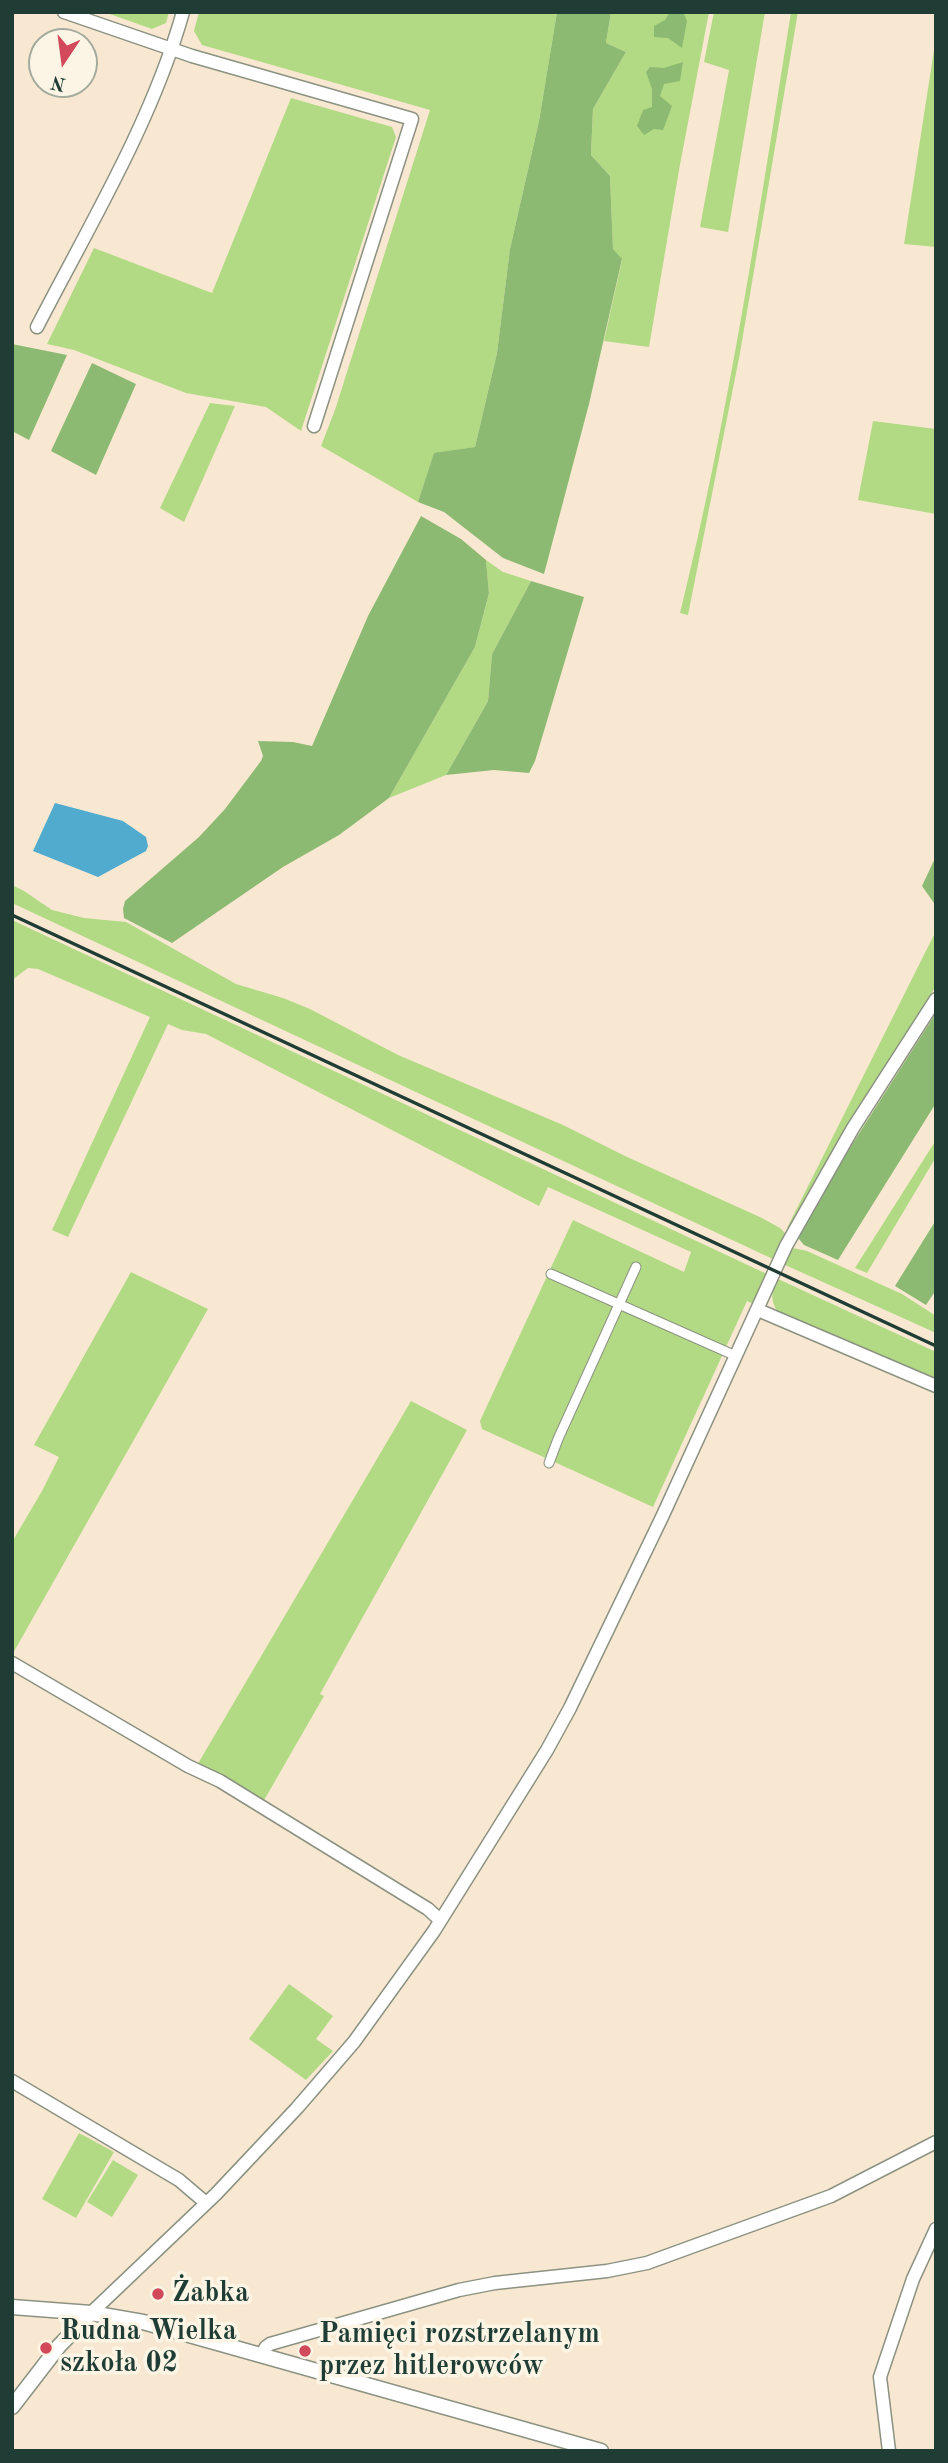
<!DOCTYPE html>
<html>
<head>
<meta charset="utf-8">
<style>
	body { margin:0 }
	#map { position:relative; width:948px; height:2463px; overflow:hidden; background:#f8e8d1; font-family:"Old Standard TT",serif }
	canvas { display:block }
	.frame { position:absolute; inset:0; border:14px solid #1f3d34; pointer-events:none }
	.north { position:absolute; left:28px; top:28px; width:70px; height:70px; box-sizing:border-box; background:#fcf5e5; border:2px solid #a4ab9e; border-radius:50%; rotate:193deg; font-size:19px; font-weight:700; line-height:28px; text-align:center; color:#1f3d34 }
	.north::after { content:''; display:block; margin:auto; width:24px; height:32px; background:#d1495b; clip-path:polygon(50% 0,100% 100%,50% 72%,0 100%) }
</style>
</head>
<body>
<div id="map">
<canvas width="948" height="2463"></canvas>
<div class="frame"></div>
<div class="north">N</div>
</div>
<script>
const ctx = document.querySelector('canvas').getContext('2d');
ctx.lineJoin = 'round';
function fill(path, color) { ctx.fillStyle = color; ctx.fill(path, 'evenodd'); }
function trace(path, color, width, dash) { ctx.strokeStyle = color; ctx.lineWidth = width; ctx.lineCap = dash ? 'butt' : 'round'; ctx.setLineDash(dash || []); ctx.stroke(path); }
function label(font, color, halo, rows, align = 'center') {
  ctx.font = font + ' "Old Standard TT",serif'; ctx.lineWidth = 7; ctx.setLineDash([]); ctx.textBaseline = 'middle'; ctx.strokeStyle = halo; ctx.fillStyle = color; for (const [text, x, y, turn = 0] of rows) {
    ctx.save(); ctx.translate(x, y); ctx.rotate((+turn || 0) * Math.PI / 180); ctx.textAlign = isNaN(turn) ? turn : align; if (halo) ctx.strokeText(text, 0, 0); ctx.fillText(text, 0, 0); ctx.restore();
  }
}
fill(new Path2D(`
	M104,12h65l-3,11 -14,6z
	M199,12h358l-18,109 -29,128 -13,104 -22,94 -41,7 -16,48 -97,-56 14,-36 95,-300 -228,-65 -8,-14z
	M611,12h98l-30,158 -30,177 -45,-6 18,-81 -9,-10 -3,-74 -19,-21 2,-46 33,-57 -20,-9z
	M714,12h51l-37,220 -28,-5 29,-157 -25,-8z
	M791,12h7l-58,341 -52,262 -8,-2c49,-198 79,-400 111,-601z
	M934,50h2v197l-32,-3z
	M291,98l101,29 4,10 -95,294 -35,-24 -80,-14 -112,-43 -27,-6 47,-96 118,45z
	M210,403l25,3 -51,116 -24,-14z
	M873,421l63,8v85l-78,-14z
	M486,560l17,12 28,9 -39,73 -4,47 -42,74 -57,23 86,-151 14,-54z
	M12,885l12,6 28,19 32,8 42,4 110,62 47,14 27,11 88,46 165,70 62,31 137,62 18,10 7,7 -10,26 -765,-358z
	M12,920l757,355 -14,30 -8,-4 -94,206 -171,-78 -2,-8 93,-201 111,52 7,-20 -143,-65 -9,19 -333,-172 -24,-4 -14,-6 -100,213 -16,-7 98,-213 -112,-48 -10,-1 -16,12z
	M936,931v55l-97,156 -50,88 -2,-2z
	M936,1140v17l-69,116 -12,-5z
	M793,1248l14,3 95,43 34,22v17l-153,-69z
	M131,1272l77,37 -196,346v-113l30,-51 17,-34 -25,-12z
	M776,1278l160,74v30l-156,-67c-10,-13 -9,-22 -4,-37z
	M411,1401l56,29 -147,264 4,2 -61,106 -67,-35z
	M289,1984l44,32 -17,23 17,12 -27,29 -57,-41z
	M79,2133l35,19 -38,66 -34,-19z
	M113,2160l25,15 -26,42 -25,-15z`), '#b2da84');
fill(new Path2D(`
	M557,12h54l-5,31 20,9 -33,57 -2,46 19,21 3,73 9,10 -33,145 -45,170 -41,-16 -59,-46 -26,-10 16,-49 41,-6 22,-94 13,-104 29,-128z
	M670,12h13l4,9 -5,27 -14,-10 -14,-1v-11l11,-6z
	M683,62l-3,19 -16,3 -4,12 12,10 -9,24 -9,-1 -10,6 -7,-9 6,-16 9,-3v-18l-6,-17 4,-5 14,1z
	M12,344l55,11 -38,85 -17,-9z
	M92,363l44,21 -40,91 -45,-24z
	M421,516l40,23 25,21 3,33 -14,54 -86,151 -50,37 -56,32 -111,76 -48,-25 -1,-9 2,-8 74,-64 26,-28 36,-48 2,-5 -5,-15 35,1 19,4 56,-130z
	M531,581l53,16 -49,164 -6,12 -35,-3 -48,5 42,-74 4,-47z
	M936,856v50l-14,-20z
	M936,1013v90l-98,157 -34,-15 -5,-6 1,-5 51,-88z
	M936,1220v70l-10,15 -31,-19z`), '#8dba72');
fill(new Path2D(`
	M55,803l68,18 23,16 2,9 -2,5 -48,26 -65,-26z`), '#51abcf');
const pedestrian = new Path2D(`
	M551,1274l185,82
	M549,1463l9,-24 78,-172`);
const minor = new Path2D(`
	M64,12l128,44 220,63 -98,307
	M37,327c52,-101 115,-205 146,-315
	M758,1310l178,76
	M12,1663l176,103 32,15 208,128 12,11
	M12,2081l167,99 27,23
	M91,2313l125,-119 81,-86 57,-66 80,-111 113,-181 23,-42 93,-193 123,-269 67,-118 83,-129
	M261,2356l5,-9 4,-3 189,-54 36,-7 112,-12 40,-8 184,-67 105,-54
	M889,2451l-9,-74 33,-98 23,-50`);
const tertiary = new Path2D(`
	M12,2307l79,6 52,9 458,129
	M12,2407l47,-61 32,-33`);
trace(pedestrian, '#8c9282', 11);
trace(minor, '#8c9282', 15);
trace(tertiary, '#8c9282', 17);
trace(pedestrian, '#fff', 9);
trace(minor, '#fff', 12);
trace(tertiary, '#fff', 14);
trace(new Path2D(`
	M12,915l924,431`), '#1f3d34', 3.5);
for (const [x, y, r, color] of [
	[158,2294,7,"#d1495b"],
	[46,2348,7,"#d1495b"],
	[305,2351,7,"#d1495b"]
]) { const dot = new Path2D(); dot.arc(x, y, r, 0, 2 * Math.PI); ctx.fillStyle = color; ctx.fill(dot); trace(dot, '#fcf5e5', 2.5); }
label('bold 28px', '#1f3d34', '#fcf5e5', [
	["Żabka",172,2294],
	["Rudna Wielka",60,2332],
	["szkoła 02",60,2364],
	["Pamięci rozstrzelanym",319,2335],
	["przez hitlerowców",319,2367]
], 'left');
</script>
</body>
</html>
